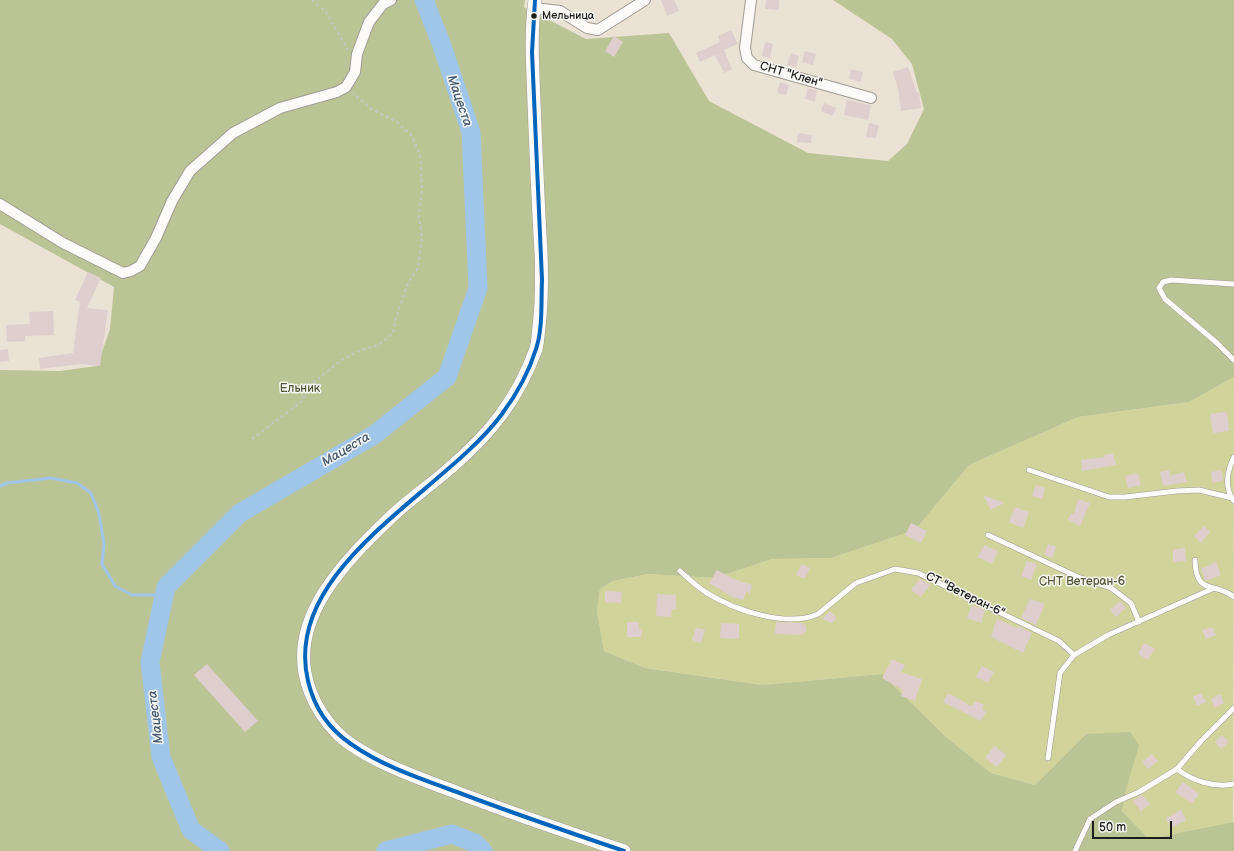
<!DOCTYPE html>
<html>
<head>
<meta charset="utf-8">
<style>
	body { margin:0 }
	#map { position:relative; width:1234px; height:851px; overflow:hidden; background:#eae2d5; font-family:"Balsamiq Sans",sans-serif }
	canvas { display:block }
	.scale { position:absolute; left:1092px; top:821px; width:80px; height:18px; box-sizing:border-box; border:2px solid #1c1c1c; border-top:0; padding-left:5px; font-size:12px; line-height:14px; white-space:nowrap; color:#1c1c1c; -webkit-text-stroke:3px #f6f6f2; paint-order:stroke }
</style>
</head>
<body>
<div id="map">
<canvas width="1234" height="851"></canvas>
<div class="scale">50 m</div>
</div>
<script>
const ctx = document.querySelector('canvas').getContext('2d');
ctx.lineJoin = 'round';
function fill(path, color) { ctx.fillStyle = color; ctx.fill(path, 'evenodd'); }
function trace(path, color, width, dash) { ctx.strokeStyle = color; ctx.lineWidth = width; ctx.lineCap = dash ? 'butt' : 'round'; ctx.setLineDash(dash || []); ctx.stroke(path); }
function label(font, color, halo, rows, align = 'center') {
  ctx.font = font + ' "Balsamiq Sans",sans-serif'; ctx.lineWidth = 3; ctx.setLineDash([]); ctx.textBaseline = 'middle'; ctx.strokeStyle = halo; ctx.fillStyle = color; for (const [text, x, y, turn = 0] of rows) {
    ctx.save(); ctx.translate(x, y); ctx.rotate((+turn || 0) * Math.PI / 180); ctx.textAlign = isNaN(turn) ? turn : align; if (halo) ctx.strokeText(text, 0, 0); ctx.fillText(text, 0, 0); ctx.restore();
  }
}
fill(new Path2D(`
	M1234,377l-1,446 -84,16 -27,-28 5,-25 -41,-52 -51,51 -44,-12 -45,-36 -64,-63 -120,11 -117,-17 -41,-17 -7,-40 3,-22 13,-8 35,-7 67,4 57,-19 59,-1 84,-28 54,-65 109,-48 111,-15z`), '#d0d49a');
fill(new Path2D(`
	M0,0h525l-1,7 62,32 83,-6 40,68 99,52 80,8 19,-17 17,-35 -12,-45 -20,-25 -59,-39h401v377l-45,25 -111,15 -109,48 -54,65 -84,28 -59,1 -57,19 -67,-4 -35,7 -13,8 -3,22 7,40 41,17 117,17 120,-11 64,63 45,36 44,12 51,-51 44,-2 9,13 -12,41 -5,25 27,28 85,-17v29h-1234v-481l60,1 37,-5 13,-37 4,-42 -114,-63z`), '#bbc494');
trace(new Path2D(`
	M0,486l7,-3 44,-5 26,5 14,10 8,21 5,30 -2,20 13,22 17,9h24l10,-8`), '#9fc6e8', 3);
trace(new Path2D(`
	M220,851l-29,-21 -30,-73 -11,-95 16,-75 74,-74 134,-78 73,-58 31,-89 -7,-156 -30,-89 -17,-43
	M386,851l66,-17 23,9 8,8`), '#9fc6e8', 19);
fill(new Path2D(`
	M661,0h13l5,11 -12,5z
	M766,0h13v10l-14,-1z
	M731,30l7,14 -14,6 8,19 -8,4 -9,-18 -15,7 -4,-9 24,-11 -2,-6z
	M614,36l9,6 -9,15 -9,-6z
	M765,42l8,2 -3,14 -8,-2z
	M805,51l11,3 -3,11 -11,-3z
	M791,53l8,3 -3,11 -9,-2z
	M908,67l9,26 2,-1 2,16 -20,3 -3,-23 -5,-16z
	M851,69l12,3 -2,10 -12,-3z
	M780,82l9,3 -3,10 -9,-2z
	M808,88l9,2 -2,11 -10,-2z
	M847,100l24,5 -3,15 -24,-5z
	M824,103l12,5 -3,8 -12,-5z
	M869,123l10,2 -3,13 -10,-1z
	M798,133l14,2 -1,8 -14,-1z
	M88,272l13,6 -14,30 21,2 -8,56 -20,-2 -40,5 -1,-11 34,-5 7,-51 -5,-2z
	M53,311l1,24 -29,1v5l-18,1 -1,-17 24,-1 -1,-12z
	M8,349l1,12 -9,1v-12z
	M1227,412l2,19 -16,2 -3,-19z
	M1113,453l3,12 -34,6 -1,-11 24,-3 -1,-2z
	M1169,470l1,6 14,-4 3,10 -24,4 -3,-14z
	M1221,470l2,11 -11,2 -1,-11z
	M1138,473l3,12 -13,3 -3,-12z
	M1036,485l9,3 -3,11 -10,-3z
	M983,495l21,8 -13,7z
	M1078,499l12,4 -10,23 -12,-6 3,-7 3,1z
	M1015,507l14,5 -6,16 -14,-6z
	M911,523l16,8 -6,12 -16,-8z
	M1204,526l6,6 -9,11 -7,-7z
	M1048,544l8,3 -4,11 -8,-4z
	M984,545l14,6 -6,13 -14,-7z
	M1185,548l1,13 -13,1v-12z
	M1027,561l10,3 -6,16 -10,-4z
	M1216,562l5,13 -15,6 -5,-12z
	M802,564l8,4 -5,11 -9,-4z
	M717,570l17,9 18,6 -2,8 -4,-1 -3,8 -11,-3 -23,-14z
	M920,579l10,6 -9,12 -10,-7z
	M605,591l17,1 -1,11 -16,-1z
	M657,594l19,1v15l-4,-1 -1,8 -15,-1z
	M1030,599l15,5 -9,21 -15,-7z
	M1120,601l6,7 -10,9 -6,-7z
	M972,605l13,5 -4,13 -14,-5z
	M830,611l7,7 -5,5 -10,-4z
	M997,619l20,9 1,-2 14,7 -9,20 -32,-16z
	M627,622h12v7h3l-1,8h-14z
	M776,622l26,1 4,3v6l-5,3 -26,-1z
	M721,623l18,1v15l-19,-1z
	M1212,627l4,8 -10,4 -4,-9z
	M696,628l9,2 -4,13 -9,-3z
	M1144,643l11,6 -7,11 -10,-6z
	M892,659l13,6 -4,7 21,7 -7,22 -14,-5 2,-6 -21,-12z
	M207,664l51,57 -13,11 -51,-57z
	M982,666l12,6 -6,11 -12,-6z
	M948,693l23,13 5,-5 8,4 -2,4 4,3 -5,9 -38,-19z
	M1201,693l5,9 -9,4 -4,-9z
	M1220,694l4,9 -9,5 -4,-9z
	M1222,735l7,7 -8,7 -6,-7z
	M994,746l12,9 -9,12 -12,-9z
	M1152,754l6,7 -10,8 -6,-7z
	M1183,782l16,12 -7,10 -17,-12z
	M1142,795l8,9 -9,7 -8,-10z
	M1181,810l5,10 -15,8 -5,-10z`), '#dfcece');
const service = new Path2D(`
	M1234,284l-63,-4 -8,2 -4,6 6,11 52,44 17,17
	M1234,457c-7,14 -10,31 0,44
	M1029,470l80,27h16l52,-6 22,-1 33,8
	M988,535l90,42 33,11 20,15 8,19
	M1195,560c1,37 20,21 39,37
	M680,571c9,8 17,16 27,22 27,17 80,35 111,21l38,-31 39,-14 23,4 141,68 15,14
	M1048,758l12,-85 14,-18 34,-20 104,-46
	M1177,769c15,12 38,19 57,15
	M1075,851l15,-32 26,-17 23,-10 38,-23 24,-28 33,-33`);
const minor = new Path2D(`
	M751,0l-6,48 2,10 7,7 117,33
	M534,8l26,3 27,17 11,2 47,-30
	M0,204l63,39 60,30 8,-2 9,-5 16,-28 16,-37 18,-30 43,-38 47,-25 57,-16 9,-5 9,-15 2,-18 12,-32 14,-18 8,-4`);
const tertiary = new Path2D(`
	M535,0c-5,34 -2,69 -1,103 2,50 4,100 7,149 1,26 1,49 -2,75 -1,7 -1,15 -3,22 -18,50 -46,85 -86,119 -19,17 -40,31 -58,48 -46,44 -109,105 -82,175 6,16 16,31 28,43 29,27 86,46 123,60 54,20 108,39 163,57`);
trace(service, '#a09b94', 6);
trace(minor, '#a09b94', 12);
trace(tertiary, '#a09b94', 14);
trace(new Path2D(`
	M312,0l14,12 22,38
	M252,439l48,-36 14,-21 29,-23 18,-9 17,-5 11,-8 5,-7 2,-13 13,-36 9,-13 4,-31 -3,-20 3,-30 -2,-32 -8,-19 -15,-14 -26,-13 -18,-16`), '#c6c5c2', 2, [3, 3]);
trace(service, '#fcfbf9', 5);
trace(minor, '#fcfbf9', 10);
trace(tertiary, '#fcfbf9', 13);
trace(new Path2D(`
	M535,0l-3,52 10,228c-1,22 1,48 -6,69 -7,23 -20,46 -34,65 -57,78 -221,153 -194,267 6,26 21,48 43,63 31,22 70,35 106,48 55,21 111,40 167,59`), '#0065bd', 4);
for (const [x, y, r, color] of [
	[534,16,3.5,"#1c1c1c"]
]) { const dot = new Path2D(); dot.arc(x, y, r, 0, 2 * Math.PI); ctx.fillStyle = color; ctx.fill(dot); trace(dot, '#f6f6f2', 1.5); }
label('11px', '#1c1c1c', '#f6f6f2', [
	["Мельница",542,16]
], 'left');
label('12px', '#1c1c1c', '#f6f6f2', [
	["СНТ \"Клен\"",791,75,16],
	["СТ \"Ветеран-6\"",965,595,26]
]);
label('12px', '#545837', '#f6f6f2', [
	["Ельник",300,389],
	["СНТ Ветеран-6",1082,582]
]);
label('italic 13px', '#445b71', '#f6f6f2', [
	["Мацеста",459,101,71],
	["Мацеста",346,450,-31],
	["Мацеста",156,717,-97]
]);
</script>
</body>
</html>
